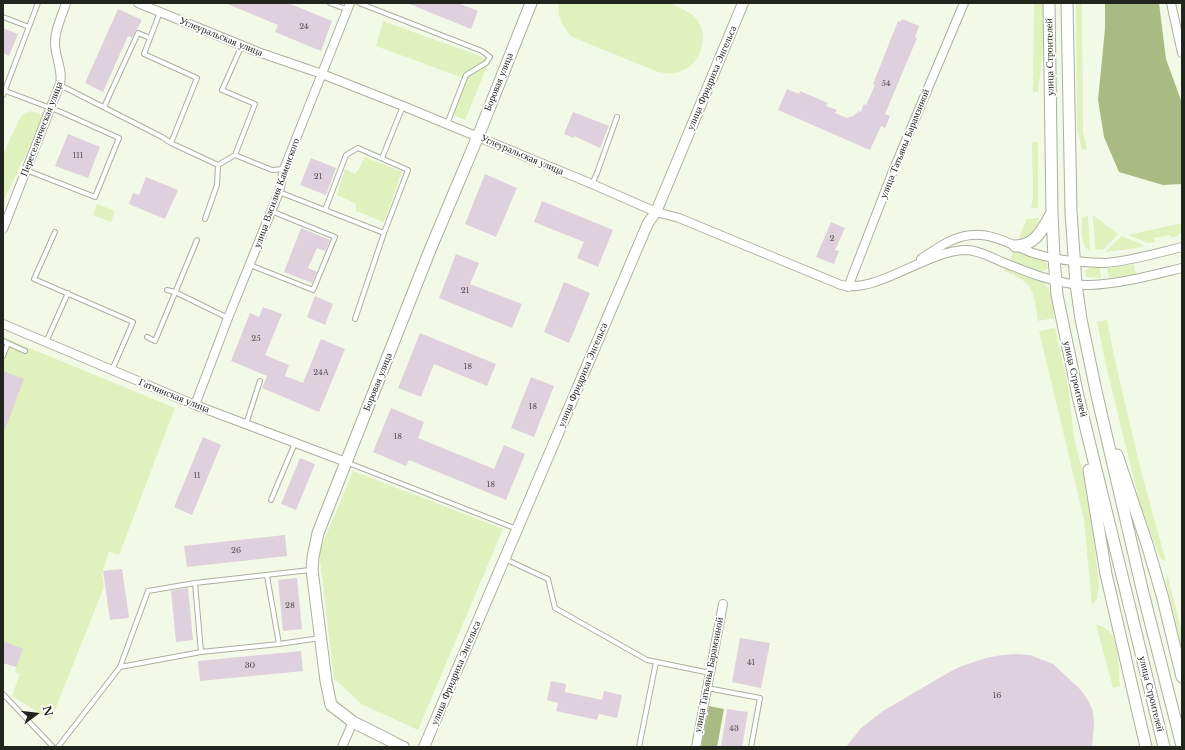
<!DOCTYPE html>
<html>
<head>
<meta charset="utf-8">
<style>
	body { margin:0 }
	#map { position:relative; width:1185px; height:750px; overflow:hidden; background:#f3f9e7; font-family:"Libre Baskerville",serif }
	canvas { display:block }
	.frame { position:absolute; inset:0; border:4px solid #22241e; pointer-events:none }
	.north { position:absolute; left:16px; top:694px; width:40px; height:40px; -webkit-text-stroke:3px #fff; paint-order:stroke; rotate:75deg; font-size:11px; font-weight:700; line-height:16px; text-align:center; color:#22241e }
	.north::after { content:''; display:block; margin:auto; width:14px; height:18px; background:#22241e; clip-path:polygon(50% 0,100% 100%,50% 72%,0 100%) }
</style>
</head>
<body>
<div id="map">
<canvas width="1185" height="750"></canvas>
<div class="frame"></div>
<div class="north">N</div>
</div>
<script>
const ctx = document.querySelector('canvas').getContext('2d');
ctx.lineJoin = 'round';
function fill(path, color) { ctx.fillStyle = color; ctx.fill(path, 'evenodd'); }
function trace(path, color, width, dash) { ctx.strokeStyle = color; ctx.lineWidth = width; ctx.lineCap = dash ? 'butt' : 'round'; ctx.setLineDash(dash || []); ctx.stroke(path); }
function label(font, color, halo, rows, align = 'center') {
  ctx.font = font + ' "Libre Baskerville",serif'; ctx.lineWidth = 3.5; ctx.setLineDash([]); ctx.textBaseline = 'middle'; ctx.strokeStyle = halo; ctx.fillStyle = color; for (const [text, x, y, turn = 0] of rows) {
    ctx.save(); ctx.translate(x, y); ctx.rotate((+turn || 0) * Math.PI / 180); ctx.textAlign = isNaN(turn) ? turn : align; if (halo) ctx.strokeText(text, 0, 0); ctx.fillText(text, 0, 0); ctx.restore();
  }
}
fill(new Path2D(`
	M559,3c26,0 53,0 79,0 10,0 22,-2 31,0 6,2 13,6 19,9 25,13 16,53 -9,60 -7,3 -13,1 -21,0l-86,-35c-9,-10 -16,-20 -13,-34z
	M1034,3h9v48l-5,41h-5z
	M1076,3h6l1,129 4,17 -5,1 -5,-21z
	M383,21l97,35 9,6 -24,58 -12,-5 13,-34 -3,-3 -87,-32z
	M31,111l13,5 -41,86v-48l18,-38z
	M1038,142v66h-7l2,-10 -1,-55z
	M365,157l37,15 -18,50 -28,-11v-7l-19,-9 8,-26 10,5 4,-5z
	M97,204l18,7 -4,11 -18,-7z
	M1093,215l25,19 -15,16 -8,-1z
	M1088,216l2,35c-11,-7 -8,-23 -8,-34z
	M1039,218c-2,12 -9,21 -21,22l9,-21z
	M1182,223v8l-5,5 -6,2 -1,-3 -16,3 1,4 -7,1 -20,-8z
	M1122,236l23,10 -8,2 -32,4z
	M1014,250l28,10 5,4 1,4 -4,3h-4l-30,-11z
	M1134,264l2,11 -27,3 -2,-10z
	M1090,267h10l1,11 -15,-1 -1,-6z
	M1005,268c12,4 40,10 44,22 4,9 4,19 5,28l-16,3c-5,-30 -3,-38 -34,-50z
	M1107,320l7,36 26,111 26,95 -6,-4 -19,-50 -6,-24 -29,-119 -9,-43z
	M1055,328l13,57 6,52 16,65 9,84 -2,13 -5,6 -8,-85 -3,-13 -42,-176z
	M3,337l172,71 -56,147 -10,-4 -7,22 2,14 -53,133 -39,-24 8,-22 -5,-2 1,-5 -13,-4z
	M353,471l150,58 -85,201 -57,-26 -27,-26 -15,-126z
	M1167,574l15,58v17l-16,-67z
	M1096,624c5,2 10,4 14,8 9,12 9,40 10,54l-7,2z`), '#e0f1bd');
fill(new Path2D(`
	M1105,3h54l7,56 16,44v81l-19,1 -44,-13 -15,-35 -6,-37 7,-71z
	M709,706l15,3 -7,38h-16z`), '#a9ba82');
fill(new Path2D(`
	M225,3h63l44,18 -11,30 -46,-19 3,-7z
	M407,3h51l20,8 -7,18z
	M118,9l24,11 -10,18 -4,-2 -25,56 -18,-9z
	M902,19l17,7 -4,11 2,1 -32,76 5,2 -5,12 -4,-2 -11,24 -92,-40 9,-21 12,5 1,-3 28,12 -2,3 11,4 -2,3 12,5 6,-2 6,-5 2,1 3,-8 2,1 9,-20 -2,-1 25,-63 2,1z
	M3,28l15,6 -9,22 -6,-3z
	M573,112l36,14 -9,22 -26,-12v2l-10,-4z
	M68,134l32,13 -12,31 -33,-12z
	M311,158l25,10 -10,27 -26,-10z
	M485,174l32,14 -21,49 -31,-13z
	M146,177l32,13 -13,29 -36,-15 4,-11 6,2z
	M542,201l71,29 -15,37 -21,-9 7,-16 -50,-20z
	M831,222l14,6 -10,22 4,1 -5,13 -18,-7z
	M301,228l29,12 -5,11 -8,-3 -9,20 9,4 -5,11 -28,-11z
	M456,254l23,9 -9,21 52,20 -10,24 -73,-30z
	M564,282l26,11 -21,50 -25,-11z
	M315,296l18,8 -8,21 -18,-8z
	M263,307l19,7 -17,41 24,10 -4,11 18,7 18,-44 24,10 -26,63 -57,-24 5,-12 -36,-15 19,-48 9,4z
	M420,333l76,31 -9,22 -53,-22 -13,33 -23,-9z
	M3,371l21,8 -20,53h-1z
	M531,377l23,9 -20,51 -23,-9z
	M391,408l33,14 -6,16 76,31 10,-24 21,9 -19,46 -97,-40 -3,6 -33,-14z
	M203,437l18,8 -29,70 -18,-8z
	M300,458l15,6 -19,46 -15,-6z
	M285,535l2,21 -100,11 -3,-21z
	M122,569l7,49 -19,2 -7,-49z
	M297,578l5,51 -19,2 -5,-51z
	M188,588l5,52 -17,2 -5,-51z
	M740,638l30,5 -9,45 -29,-6z
	M3,641l20,8 -7,18 -13,-4z
	M301,651l2,20 -103,10 -2,-20z
	M1016,654l14,1 23,9 28,26 8,12 4,10 1,13 -2,22h-246l15,-19 22,-17 63,-37 13,-7 27,-9 16,-3z
	M551,681l15,3 -1,8 37,8 2,-9 18,4 -5,23 -18,-4 -2,6 -41,-9 2,-8 -11,-3z
	M727,709l21,3 -6,35h-21z`), '#dfd0dd');
const service = new Path2D(`
	M330,3l18,7
	M359,3l123,48 8,6 -4,6 -20,12 -19,49
	M160,12l-16,42 53,24 -26,65
	M3,17l26,10
	M60,85l102,52 9,6 47,22 17,-10 37,15 12,-1
	M3,90l58,22 58,26 -24,59 -69,-27
	M3,95l35,-92
	M104,107l34,-74 12,5
	M235,155l20,-51 -33,-14 20,-45
	M382,158l21,-52
	M592,184l5,-11 20,-56
	M279,192l105,41
	M325,210l21,-55 12,-7 50,22 -24,63 -29,86
	M205,219l12,-34 1,-20
	M55,232l-21,47 99,43 -21,48
	M250,265l63,25 22,-53 -64,-26
	M167,290l8,2 53,26
	M147,337l8,4 42,-101
	M3,341l22,10
	M46,342l22,-49
	M3,356l5,-13
	M246,424l14,-43
	M346,462l171,67
	M271,500l24,-57
	M505,559l43,20 7,29 92,52 63,13
	M267,576l12,68
	M195,583l6,69
	M120,667l81,-15 78,-8 41,-6
	M707,688l53,10 -9,49
	M3,694l50,53
	M58,747l62,-80 28,-76 47,-8 115,-13
	M639,747l17,-85`);
const minor = new Path2D(`
	M138,3l120,49 64,22 81,32 189,78 64,28 23,6 162,67c36,9 85,-34 124,-35 13,0 26,7 37,12 13,5 25,10 37,14 16,5 34,10 51,9 30,-1 63,-10 92,-17
	M1171,3l11,50
	M3,229l57,-145c3,-13 -4,-25 -5,-39 -1,-14 7,-29 11,-42
	M921,259c15,-10 32,-23 51,-24 21,-2 42,11 61,18 13,4 27,7 41,8 10,1 21,2 31,2 26,-2 52,-10 77,-16
	M848,287l45,-116 71,-168
	M3,324l192,81 151,57
	M195,405l33,-87 51,-126 5,-23 66,-166
	M342,747l11,-25
	M696,747l27,-143`);
const tertiary = new Path2D(`
	M393,742l11,5
	M424,747l224,-524 8,-11 87,-209`);
const secondary = new Path2D(`
	M1049,3l3,210 2,45 3,37 21,101 86,351
	M1067,3l4,209 5,72 5,35 15,72 47,202 39,153
	M1015,246c22,-1 27,-17 37,-33
	M1117,455l30,89 15,51 20,82
	M1089,470l17,104 40,173
	M395,747l-2,-5 -40,-20 -22,-17 -5,-24 -14,-111 1,-13 5,-24 112,-283 51,-121 50,-126`);
trace(service, '#aab09f', 6);
trace(minor, '#aab09f', 10);
trace(tertiary, '#aab09f', 12);
trace(secondary, '#aab09f', 13);
trace(service, '#fff', 4);
trace(minor, '#fff', 8);
trace(tertiary, '#fff', 10);
trace(secondary, '#fff', 11);
label('8px', '#514f4e', null, [
	["24",304,27],
	["54",886,84],
	["111",78,156],
	["21",318,177],
	["2",832,239],
	["21",465,291],
	["25",256,339],
	["18",468,367],
	["24А",321,373],
	["18",533,407],
	["18",398,437],
	["11",197,476],
	["18",491,485],
	["26",236,551],
	["28",290,606],
	["41",751,663],
	["30",250,666],
	["16",997,696],
	["43",734,729]
]);
label('10px', '#22241e', '#fff', [
	["Углеуральская улица",221,37,22],
	["улица Строителей",1050,57,-91],
	["улица Фридриха Энгельса",712,78,-67],
	["Боровая улица",499,82,-68],
	["Переселенческая улица",42,129,-69],
	["улица Татьяны Барамзиной",905,144,-68],
	["Углеуральская улица",522,155,23],
	["улица Василия Каменского",277,193,-70],
	["улица Фридриха Энгельса",583,375,-67],
	["улица Строителей",1075,379,77],
	["Боровая улица",378,382,-68],
	["Гатчинская улица",174,396,22],
	["улица Фридриха Энгельса",456,673,-67],
	["улица Татьяны Барамзиной",709,675,-79],
	["улица Строителей",1151,694,76]
]);
</script>
</body>
</html>
